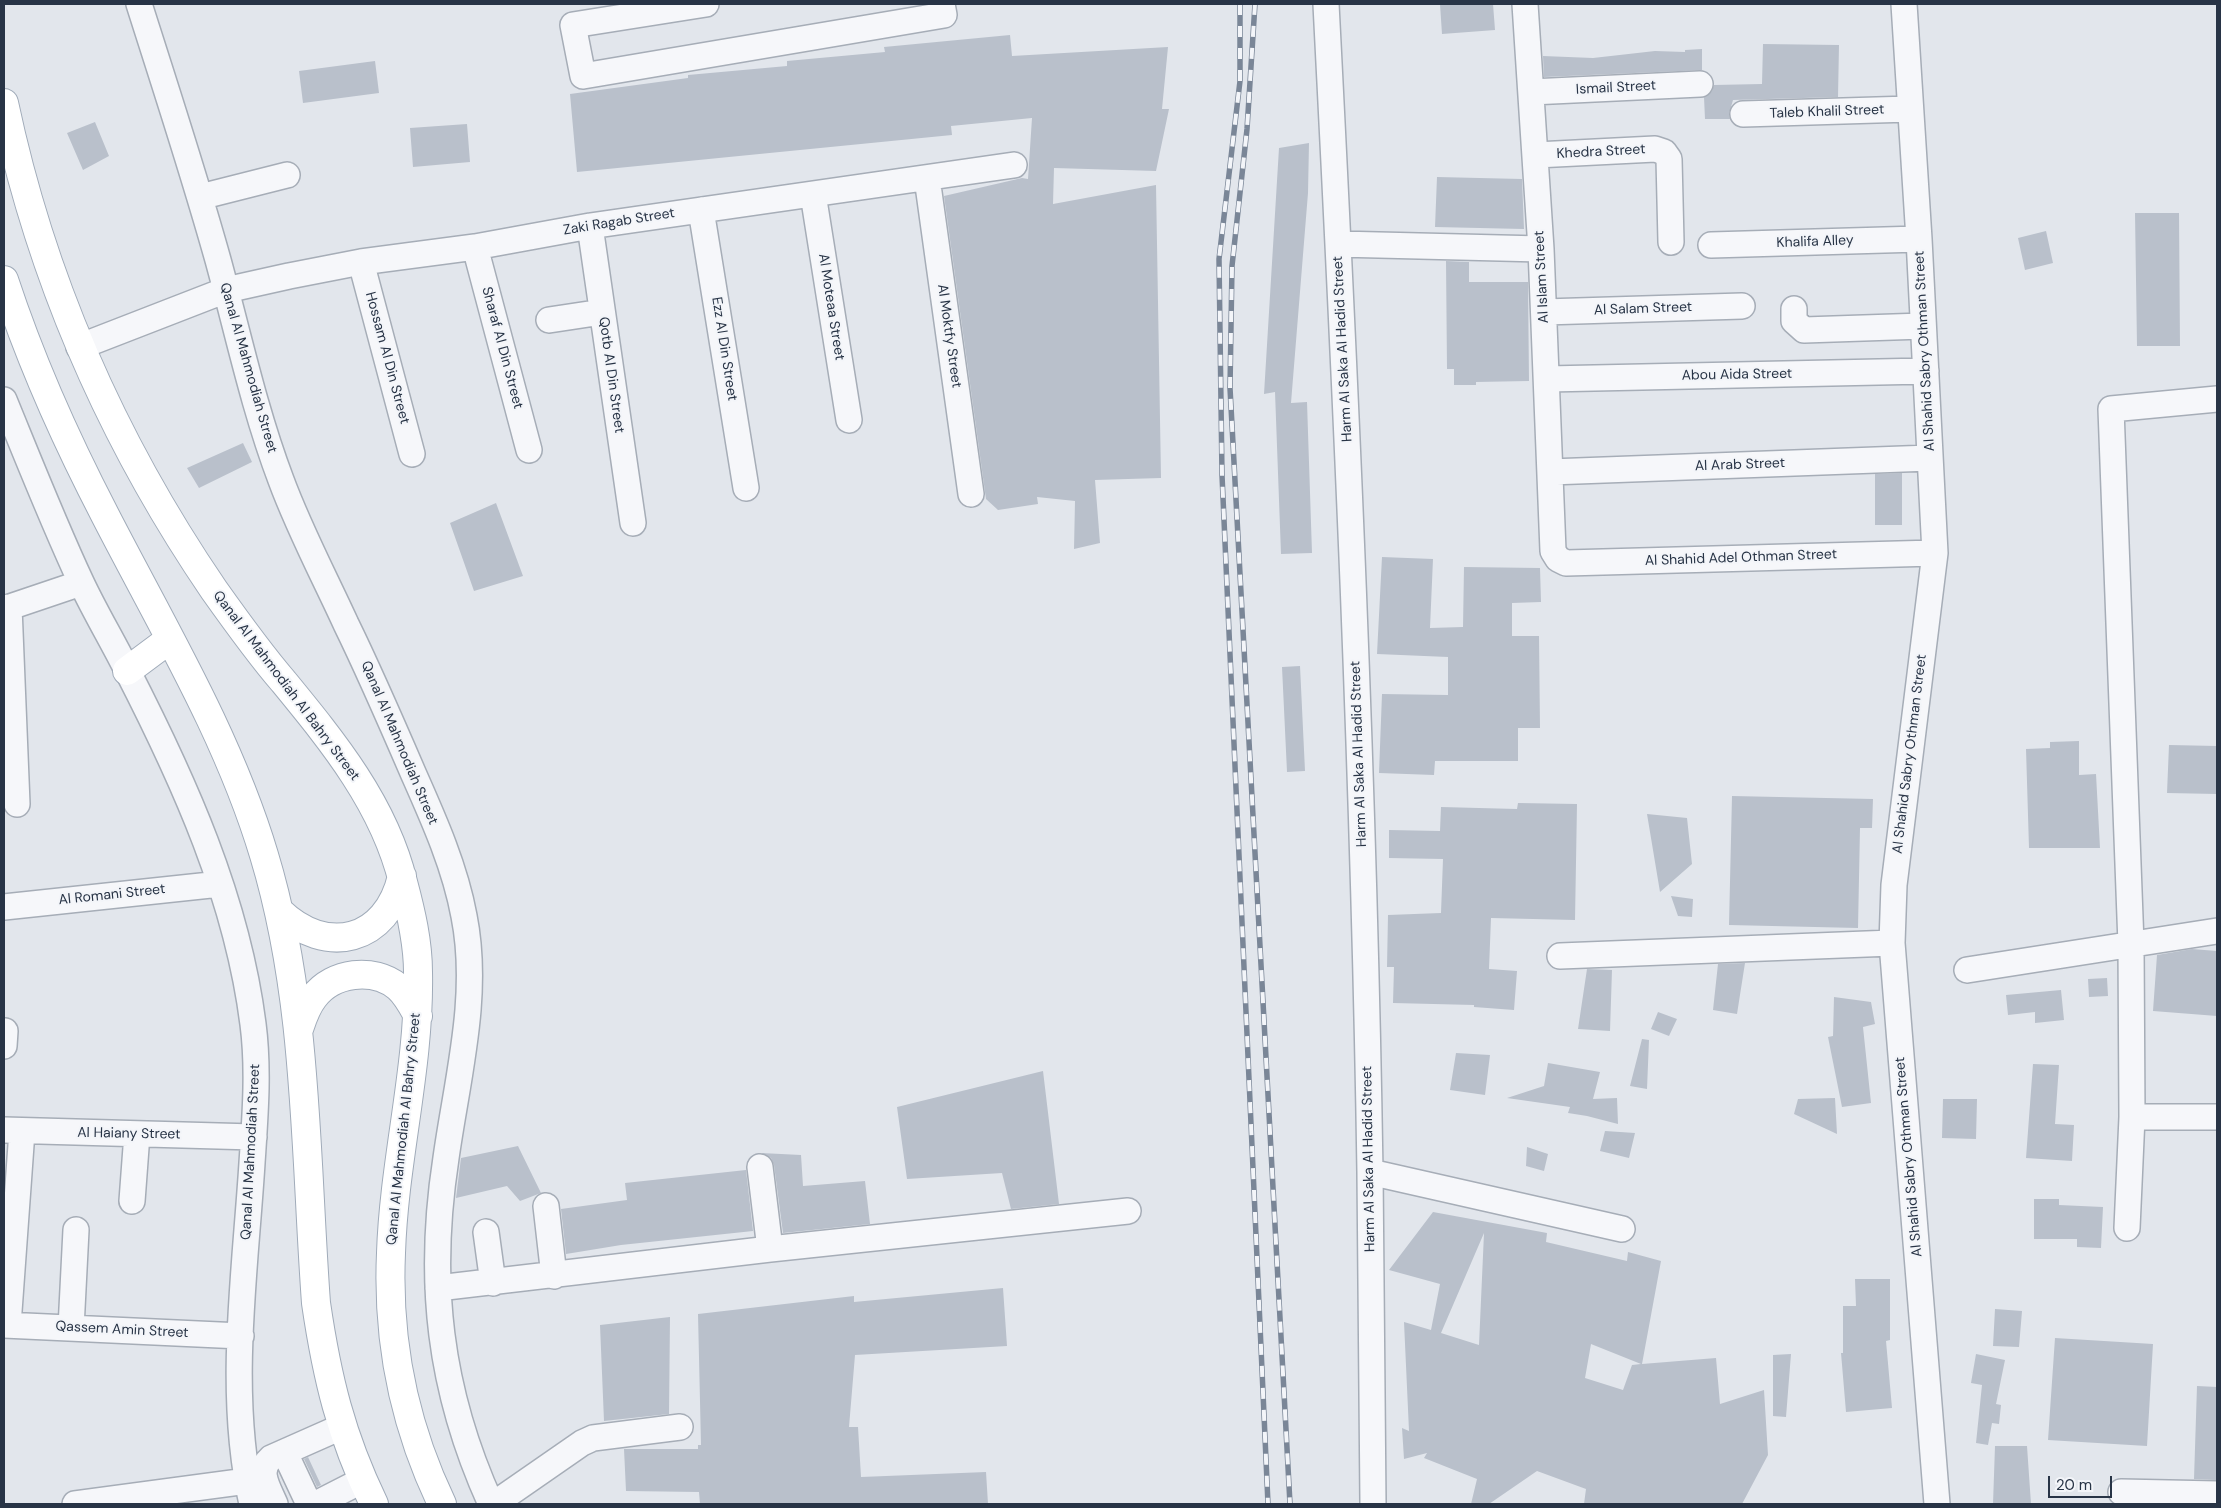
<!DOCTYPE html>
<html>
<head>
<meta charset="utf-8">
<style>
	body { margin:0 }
	#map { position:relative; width:2221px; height:1508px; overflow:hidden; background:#e2e6ec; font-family:"DM Sans",sans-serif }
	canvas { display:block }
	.frame { position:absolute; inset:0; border:5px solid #283446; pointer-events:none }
	.scale { position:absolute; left:2048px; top:1476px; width:64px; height:22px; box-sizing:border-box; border:2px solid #283446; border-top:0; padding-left:6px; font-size:15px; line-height:18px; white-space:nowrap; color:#283446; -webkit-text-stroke:4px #f3f5f9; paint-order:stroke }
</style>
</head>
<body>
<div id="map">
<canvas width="2221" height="1508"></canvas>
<div class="frame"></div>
<div class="scale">20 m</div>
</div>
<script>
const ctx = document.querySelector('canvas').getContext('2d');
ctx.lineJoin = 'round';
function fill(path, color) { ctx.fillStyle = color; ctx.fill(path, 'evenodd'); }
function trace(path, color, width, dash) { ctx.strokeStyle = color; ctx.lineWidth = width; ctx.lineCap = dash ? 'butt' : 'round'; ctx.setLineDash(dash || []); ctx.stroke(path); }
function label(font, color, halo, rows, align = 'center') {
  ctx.font = font + ' "DM Sans",sans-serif'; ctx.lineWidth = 4; ctx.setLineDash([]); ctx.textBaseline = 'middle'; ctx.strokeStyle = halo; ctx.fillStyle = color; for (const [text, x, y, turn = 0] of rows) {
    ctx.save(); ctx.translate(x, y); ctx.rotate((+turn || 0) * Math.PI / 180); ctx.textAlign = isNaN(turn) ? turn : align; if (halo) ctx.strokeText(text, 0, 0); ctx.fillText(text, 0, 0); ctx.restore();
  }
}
fill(new Path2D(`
	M1440,4h53l2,26 -53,4z
	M1010,35l2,21 156,-9 -6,62h7l-13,62 -102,-3 -1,36 103,-19 5,293 -66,2 5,63 -26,6 1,-48 -38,-4 1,7 -40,6 -12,-11 -42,-303 78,-18 6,1 4,-61 -81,8 1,9 -375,37 -7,-78 118,-16v-3l99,-9v-5l98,-9 -1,-5z
	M1763,44l76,1 -1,52 -105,3 -4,14 1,5h-25l-1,-22 8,-6 2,-6 48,-1z
	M1702,49v21l-158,7 -1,-21 50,2 62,-7 30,1v-2z
	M375,61l4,32 -76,10 -4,-32z
	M95,122l14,34 -26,14 -16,-37z
	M467,124l3,38 -57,5 -3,-39z
	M1309,143l-1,50 -17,210 16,-1 5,151 -31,1 -6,-162 -11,2 15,-246z
	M1437,177l85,2 2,50 -89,-2z
	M2135,213h44l1,133h-43z
	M2046,231l7,32 -28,7 -7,-32z
	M1446,261l23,1v20h59l1,99 -53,1v3h-22v-16h-7z
	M243,443l9,19 -53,26 -12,-20z
	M1902,473v52h-27v-51z
	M496,503l27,73 -49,15 -24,-68z
	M1382,557l51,2 -3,69 33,-1 1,-60 76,1 1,34 -29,1v33h27l1,92h-22v33h-83l-1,14 -55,-2 3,-79 66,1v-38l-71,-3z
	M1300,666l5,105 -18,1 -5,-105z
	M2079,741v34l17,-1 4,74h-71l-3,-99 24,-1v-6z
	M2169,745l48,1v48l-50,-1z
	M1732,796l141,3 -1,29h-12l-2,100 -129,-3z
	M1518,803l59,1 -2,116 -84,-2 -2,51 28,2 -3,39 -40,-3v-2l-81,-2 1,-36h-7l1,-52 53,-2 2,-54 -54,-1v-28l51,1 1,-24 76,2z
	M1647,814l40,4 5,46 -32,28z
	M1671,896l22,3 -1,18 -14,-1z
	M2192,949l25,2v65l-64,-5 4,-56z
	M1745,963l-8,51 -24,-4 5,-46z
	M1587,969l25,1 -2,61 -32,-2z
	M2107,978l1,18 -19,1 -1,-18z
	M2061,990l3,30 -29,3v-11l-27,3 -2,-20z
	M1834,997l37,5 4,22 -12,3 8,76 -29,4 -14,-70 5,-1z
	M1658,1012l19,7 -8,17 -18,-7z
	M1642,1039l7,1 -2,49 -17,-3z
	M1456,1053l34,2 -5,40 -35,-5z
	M1548,1063l52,9 -7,27 24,-1 1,26 -31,-8 -19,-3 2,-6 -63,-9 37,-12z
	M2033,1064l26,1 -4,59 19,1 -2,36 -46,-3z
	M1043,1071l16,133 -48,5 -9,-36 -95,6 -10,-72z
	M1835,1098l2,36 -43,-20 4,-15z
	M1943,1099h34l-1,40 -34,-1z
	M1605,1131l30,2 -6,25 -29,-7z
	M518,1146l23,47 -21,8 -13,-15 -51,12 5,-40z
	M1527,1147l21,7 -4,17 -18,-5z
	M761,1153l40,2 2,31 62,-5 5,43 -87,9 -9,-68 -3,-7z
	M746,1170l7,61 -132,14 -55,9 -5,-45 66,-9 -2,-17z
	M2034,1199h25v6l44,2 -2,41 -24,-1v-8h-43z
	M1433,1212l114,21 -1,9 81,19 1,-9 33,9 -19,103 74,-6 4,46 44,-14 4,65 -26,49h-158l2,-15 -49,-18 -48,33h-18l6,-25 -53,-21 3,-5 -23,6 -2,-31 7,3 -5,-109 27,8 9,-46 -51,-14zM1484,1233l-5,112 -38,-12zM1591,1344l50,20 -9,1 -9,25 -38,-12z
	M1855,1279h35v61l-4,1 6,67 -46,4 -5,-59h2v-47h13z
	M1003,1288l4,58 -152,9 -6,72h9l3,50 125,-5 2,32h-288l-1,-12 -73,-1 -2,-42h74v-4h3l-3,-131 156,-18v6z
	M1995,1309l27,2 -3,36 -26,-1z
	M670,1317l-1,97 -65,7 -4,-96z
	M2055,1338l98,6 -6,102 -99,-6z
	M1791,1354l-5,63 -13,-1v-61z
	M1976,1354l29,6 -9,44 5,1 -2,19 -7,-1 -4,22 -12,-2 6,-58 -11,-2z
	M2197,1386l20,1v93l-23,-1z
	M1995,1446h32l4,58h-38z
	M308,1457l13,28 -4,2 -13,-28z`), '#b9c0cb');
const minor = new Path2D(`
	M139,4c27,85 55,170 79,256 20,73 36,149 63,220 18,49 43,96 65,144 24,49 46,100 68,151 20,45 41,92 50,141 16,80 -7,163 -18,242 -19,123 -7,232 45,346
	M706,4l-133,21 10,51 361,-61 -2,-11
	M1326,4c20,389 38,779 44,1168 2,111 2,222 3,332
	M1525,4l16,245 12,302 5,8 8,4 369,-10
	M1904,4l15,235 16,314 -41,332 -2,58 45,561
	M1531,92l169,-8
	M1743,114l167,-5
	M1536,155l119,-6 9,3 5,7 2,83
	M927,178l44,316
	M813,194l36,226
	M200,197l87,-22
	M701,210l45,278
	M590,226l43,297
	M1338,244l203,5
	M1711,245l208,-6
	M475,247l54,203
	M361,262l51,192
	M1794,309v12l10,9 119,-4
	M1544,312l198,-6
	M549,320l53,-8
	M79,347l147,-57 63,-14 72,-14 114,-15 115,-21 424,-61
	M1547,379l379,-8
	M2217,399l-106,10 20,535 1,173h85
	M4,400c25,61 49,122 77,182 14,30 31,58 46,88 57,111 110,228 126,354 6,46 2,93 -1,139 -7,112 -25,230 0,341
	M1550,472l380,-14
	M9,607l8,197
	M4,609l77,-26
	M4,907l216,-23
	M1560,956l332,-13
	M1967,970l250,-39
	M4,1046l1,-15
	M4,1130l250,7
	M760,1167l10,82
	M1370,1172l252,57
	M132,1201l5,-67
	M546,1206l8,70
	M2127,1228l5,-111
	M486,1232l7,51
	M438,1288l332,-39 358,-38
	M4,1325l237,11
	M8,1325l14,-194
	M71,1328l5,-98
	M285,1453l24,51
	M2121,1492l96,2
	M75,1504l172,-23
	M275,1504c-6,-15 -19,-33 -4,-46l70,-31
	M316,1504l47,-24
	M494,1504l88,-61 11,-5 87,-11`);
const major = new Path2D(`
	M4,103c37,175 109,339 210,487 22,31 44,62 69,91 50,61 101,123 120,201 8,30 15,60 15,90 2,95 -24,187 -27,281 -4,88 13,172 51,251
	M4,280c26,79 63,162 101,235 57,111 123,220 159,340 44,145 41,298 52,448 11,75 25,133 58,201
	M127,671l43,-32
	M279,911c47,46 108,31 123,-35
	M299,1029c4,-12 7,-22 15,-32 19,-25 59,-30 84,-10 9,8 14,18 20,29`);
trace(minor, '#a6adb7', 28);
trace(major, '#a0abb9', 30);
trace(minor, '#f6f7fa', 25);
trace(major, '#fff', 28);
const rail = new Path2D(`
	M1240,4v77l-21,178 3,216 46,1029
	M1255,4l-8,125 -15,137 -2,122 60,1116`);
trace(rail, '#7a8697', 5.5);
trace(rail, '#f3f5f9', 4, [11]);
label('14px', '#283446', '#f3f5f9', [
	["Ismail Street",1616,88,-3],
	["Taleb Khalil Street",1827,112,-2],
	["Khedra Street",1601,152,-3],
	["Zaki Ragab Street",619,222,-9],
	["Khalifa Alley",1815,242,-2],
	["Al Islam Street",1542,277,-93],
	["Al Moteaa Street",831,307,81],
	["Al Salam Street",1643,309,-2],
	["Al Moktfy Street",949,336,82],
	["Sharaf Al Din Street",502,348,75],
	["Ezz Al Din Street",724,349,81],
	["Harm Al Saka Al Hadid Street",1343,349,-93],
	["Al Shahid Sabry Othman Street",1925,351,-93],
	["Hossam Al Din Street",387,358,75],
	["Qanal Al Mahmodiah Street",248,368,74],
	["Qotb Al Din Street",611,375,82],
	["Abou Aida Street",1737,375,-1],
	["Al Arab Street",1740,465,-2],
	["Al Shahid Adel Othman Street",1741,558,-2],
	["Qanal Al Mahmodiah Al Bahry Street",286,686,53],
	["Qanal Al Mahmodiah Street",399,743,67],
	["Harm Al Saka Al Hadid Street",1359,754,-92],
	["Al Shahid Sabry Othman Street",1910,754,-83],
	["Al Romani Street",112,895,-6],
	["Qanal Al Mahmodiah Al Bahry Street",404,1129,-84],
	["Al Haiany Street",129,1134,1],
	["Qanal Al Mahmodiah Street",251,1152,-87],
	["Al Shahid Sabry Othman Street",1909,1157,-95],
	["Harm Al Saka Al Hadid Street",1369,1159,-91],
	["Qassem Amin Street",122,1330,3]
]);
</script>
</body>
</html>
